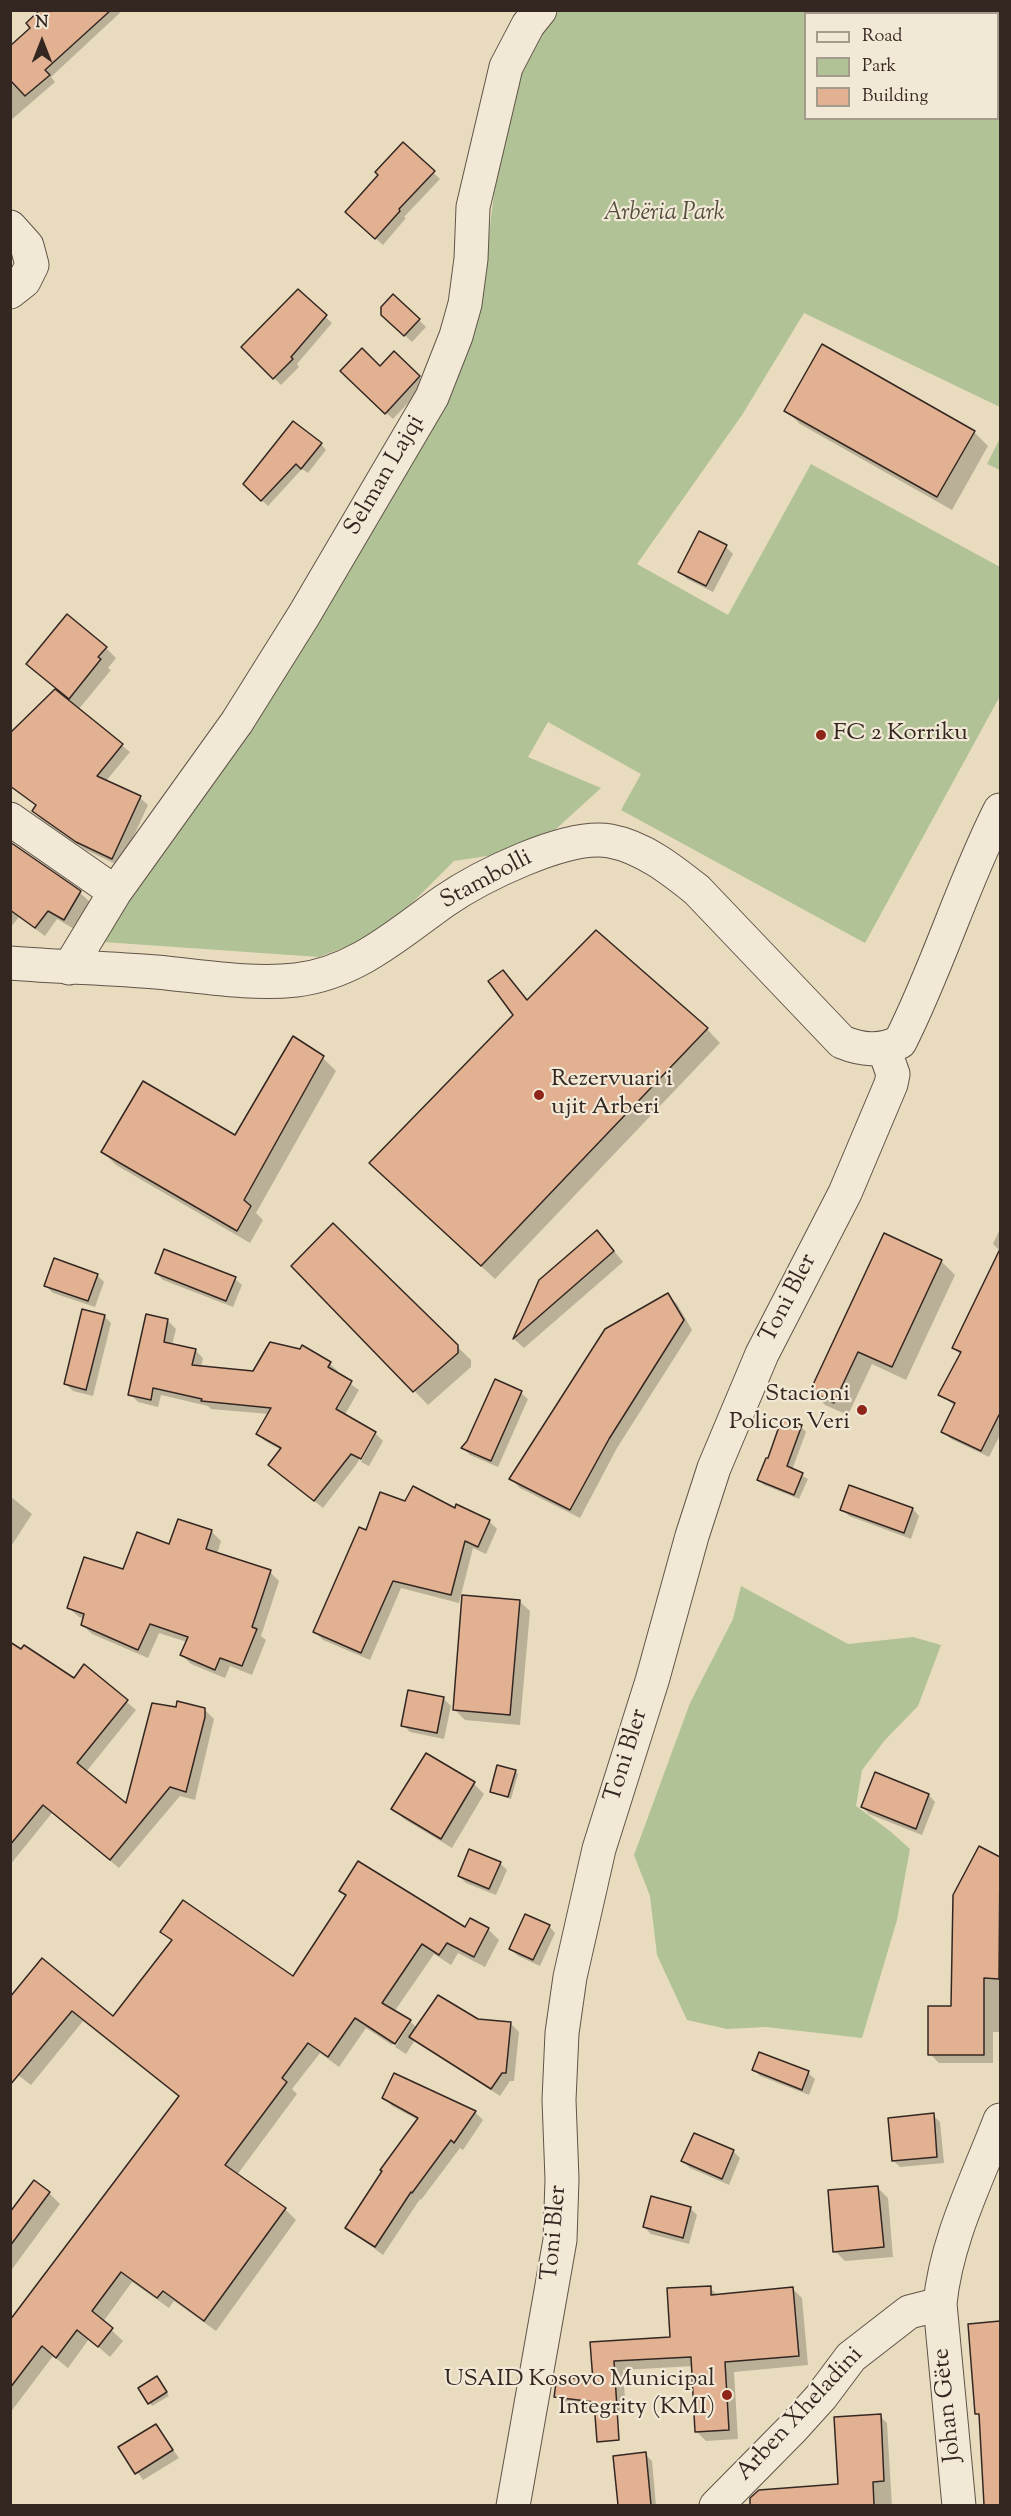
<!DOCTYPE html>
<html>
<head>
<meta charset="utf-8">
<style>
	body { margin:0 }
	#map { position:relative; width:1011px; height:2516px; overflow:hidden; background:#e9dcbe; font-family:"Sorts Mill Goudy",serif }
	canvas { display:block }
	.frame { position:absolute; inset:0; border:12px solid #342722; pointer-events:none }
	.legend { position:absolute; left:804px; top:12px; width:195px; height:108px; box-sizing:border-box; background:#f1e8d5; border:2px solid #a59b8d; margin:0; padding:8px 10px; list-style:none; font-size:18px; color:#342722 }
	.legend li { display:flex; align-items:center; gap:12px; height:30px }
	.legend b { width:30px; border:2px solid #a59b8d }
	.north { position:absolute; left:12px; top:12px; width:60px; height:60px; -webkit-text-stroke:4px #f1e8d5; paint-order:stroke; rotate:0deg; font-size:16px; font-weight:700; line-height:24px; text-align:center; color:#342722 }
	.north::after { content:''; display:block; margin:auto; width:21px; height:27px; background:#342722; clip-path:polygon(50% 0,100% 100%,50% 72%,0 100%) }
</style>
</head>
<body>
<div id="map">
<canvas width="1011" height="2516"></canvas>
<div class="frame"></div>
<ul class="legend">
<li><b style="height:8px;background:#f1e8d5"></b>Road</li>
<li><b style="height:16px;background:#b0c296"></b>Park</li>
<li><b style="height:16px;background:#e1b191"></b>Building</li>
</ul>
<div class="north">N</div>
</div>
<script>
const ctx = document.querySelector('canvas').getContext('2d');
ctx.lineJoin = 'round';
function fill(path, color) { ctx.fillStyle = color; ctx.fill(path, 'evenodd'); }
function trace(path, color, width, dash) { ctx.strokeStyle = color; ctx.lineWidth = width; ctx.lineCap = dash ? 'butt' : 'round'; ctx.setLineDash(dash || []); ctx.stroke(path); }
function label(font, color, halo, rows, align = 'center') {
  ctx.font = font + ' "Sorts Mill Goudy",serif'; ctx.lineWidth = 4.5; ctx.setLineDash([]); ctx.textBaseline = 'middle'; ctx.strokeStyle = halo; ctx.fillStyle = color; for (const [text, x, y, turn = 0] of rows) {
    ctx.save(); ctx.translate(x, y); ctx.rotate((+turn || 0) * Math.PI / 180); ctx.textAlign = isNaN(turn) ? turn : align; if (halo) ctx.strokeText(text, 0, 0); ctx.fillText(text, 0, 0); ctx.restore();
  }
}
fill(new Path2D(`
	M559,11h441v396l-196,-94 -62,102 -105,149 91,51 83,-151 189,103v129l-135,247 -244,-133 20,-36 -93,-52 -20,35 73,31 -67,61 -80,12 -72,72 -63,24 -216,-15 379,-650 17,-139 28,-101zM806,14h192v104h-192z
	M1000,438v32l-13,-6z
	M741,1586l107,58 65,-7 28,8 -23,61 -33,34 -23,30 -6,36 34,25 20,18 -13,71 -35,118 -96,-11 -39,2 -40,-9 -30,-65 -7,-59 -16,-41 56,-152 43,-84z`), '#b0c296');
fill(new Path2D(`
	M42,10h81l-72,67 4,5 -45,39v-73l22,-20z
	M403,144l37,35 -36,38 2,1 -23,27 -29,-26 26,-44z
	M298,291l34,32 -35,41 2,3 -18,18 -38,-38z
	M419,320l7,7 -14,15 -22,-21z
	M394,353l32,31 -33,35 -51,-48 38,-3z
	M786,410l188,22 14,14 -36,64 -152,-86z
	M321,444l5,6 -18,23 -6,-4 -34,37 -23,-22z
	M726,547l7,7 -20,38 -26,-13 -7,-7z
	M106,648l10,10 -8,10 3,2 -33,40 52,42 -24,29 34,17 8,7 -28,61 -34,-16 -45,-31 -8,-8 4,-5 -27,-20v-51l47,-46z
	M10,844l70,49 10,9 -16,27 -17,-10 -12,17 -26,-19 -9,11z
	M503,972l26,29 178,28 13,14 -225,236 -111,-103 131,-161z
	M323,1058l13,13 -80,142 7,7 -13,23 -134,-78 -13,-13 133,-15z
	M333,1225l138,135v7l-43,38 -135,-139z
	M1000,1229v22l-7,-7z
	M607,1242l16,20 -99,86 -10,-9 26,-58z
	M1000,1252v183l-11,22 -38,-18 -8,-7 12,-26 -15,-12 21,-39 -8,-7z
	M941,1261l14,14 -49,105 -34,-16 -24,51 -23,-10 -13,-14z
	M156,1273l79,6 7,6 -9,22 -70,-27z
	M97,1275l7,7 -9,25 -42,-14 -7,-7z
	M668,1295l9,9 15,26 -75,118 -37,70 -60,-30 -9,-9z
	M104,1316l7,7 -18,73 -20,-5 -7,-7z
	M168,1321l8,8 -4,16 23,5 8,8 -2,9 53,5 47,-21 2,-4 27,17 8,7 -1,3 22,16 -15,26 31,17 -19,32 -33,43 -53,-43 11,-15 -16,-9 -7,-7 11,-20 -58,-5 -3,-3 -47,-11 -3,12 -20,-5 -8,-8z
	M521,1393l7,6 -30,68 -28,-12 -7,-7z
	M801,1427l5,5 -14,38 16,9 -9,20 -35,-14 -5,-5z
	M376,1434l7,7 -14,25 -8,-4z
	M850,1487l63,22 6,7 -8,23 -62,-23 -7,-7z
	M10,1496l22,18 -22,34z
	M405,1503l50,7 34,11 8,8 -11,25 -13,-6 -14,55 -58,-15 -31,72 -47,-20 -8,-8z
	M179,1520l33,12 9,9 -4,13 53,18 9,9 -18,55 5,4 -14,35 -22,-9 -5,12 -34,-14 -9,-9 5,-13 -28,-9 -11,25 -56,-24 -10,-10 2,-5 -5,-2 -10,-9 54,-37 47,-25z
	M519,1601l11,10 -10,114 -55,-5 -11,-11z
	M10,1644l64,36 11,-14 51,44 -50,62 41,34 78,-96 9,9 -19,81 -15,-4 -61,72 -67,-55 -42,52z
	M409,1692l35,7 7,7 -7,33 -34,-7 -7,-7z
	M426,1755l48,29 10,10 -32,54 -48,-29 -11,-10z
	M515,1771l3,3 -7,25 -20,-8z
	M929,1795l6,7 -13,33 -53,-21 -7,-7z
	M980,1848l20,11v173h-7v31h-54l-9,-9 22,-46z
	M500,1863l7,7 -11,25 -30,-12 -7,-7z
	M340,1890l126,39h22l11,11 -14,27 -27,-14 -7,12 -17,-11 -40,58 17,10h-4l-15,23 -26,-17 -27,39 -19,-14 -28,36 5,5 -60,81 48,34 11,11 -80,111 -42,-30 -5,7 -37,-26 -29,40 20,19 -13,16 -21,-18 -21,29 -15,-12 -43,57v-90l170,-225 -97,-77 -52,64 -21,-16v-71l104,20 59,-76 -11,-11 131,47 54,-81z
	M549,1926l6,7 -15,33 -22,-10 -7,-7z
	M477,2020l33,3 9,9 -5,49h-4l-10,15 -85,-56 -9,14 -11,-7 16,-25 6,6z
	M753,2069l55,4 7,6 -6,16 -49,-19z
	M384,2097l91,15 8,8 -20,30 -3,-2 -39,52 -1,-1 -37,56 -36,-27 71,-108 -26,-14z
	M933,2115l7,7 4,41 -44,4 -7,-7z
	M733,2151l7,7 -11,27 -39,-17 -7,-7z
	M877,2187l11,11 5,59 -48,4 -10,-10z
	M49,2193l11,11 -50,68v-57z
	M690,2208l7,7 -8,29 -38,-10 -7,-7z
	M710,2288l8,8 75,-7 9,9 6,67 -74,7 4,67 -32,2 -10,-10 -3,-65 -70,4 3,43 -21,1 -3,-3 -37,-5 -10,-9 39,-14 -2,-39 79,-5z
	M1000,2323v183h-16l-4,-89 -3,-4 -7,-88z
	M159,2381l10,15 -17,10 -12,-17z
	M880,2416l7,7 5,83h-120l-1,-16 69,-5z
	M156,2426l23,32 -36,22 -23,-32z
	M645,2454l7,7 4,45h-37l-4,-49z`), '#0003');
const building = new Path2D(`
	M40,10h71l-66,60 5,5 -25,21 -15,-16v-34l20,-18 -4,-5z
	M403,142l32,29 -36,38 1,2 -25,28 -30,-27 33,-37 -3,-3z
	M298,289l29,26 -36,42 2,2 -20,20 -32,-32z
	M393,294l27,25 -16,17 -23,-21v-8z
	M822,344l153,87 -38,66 -153,-86z
	M362,348l18,18 14,-15 26,25 -35,38 -45,-43z
	M293,421l29,22 -21,26 -5,-5 -35,37 -18,-17z
	M699,531l28,14 -21,41 -28,-14z
	M67,614l40,33 -9,10 3,2 -32,40 -43,-35z
	M55,689l68,55 -26,32 44,20 -29,63 -36,-17 -44,-31 4,-6 -26,-19v-53z
	M10,842l71,49 -17,29 -16,-9 -13,17 -25,-18z
	M596,930l112,98 -227,238 -112,-103 144,-148 -25,-34 15,-11 24,30z
	M293,1036l31,20 -80,144 7,6 -14,25 -136,-79 42,-71 92,54z
	M333,1223l125,122v8l-45,39 -122,-126z
	M597,1230l17,21 -101,88 26,-59z
	M884,1233l58,27 -50,107 -34,-15 -24,51 -24,-12z
	M164,1249l72,28 -10,24 -71,-28z
	M1000,1249v164l-19,38 -40,-19 14,-29 -17,-8 23,-43 -9,-4z
	M54,1258l44,16 -10,27 -44,-15z
	M668,1293l16,27 -75,119 -39,71 -61,-31 96,-150z
	M82,1309l23,6 -19,75 -22,-6z
	M146,1314l22,5 -4,23 32,7 -4,16 61,6 17,-29 30,7 2,-4 29,17 -3,5 24,14 -16,28 40,23 -15,27 -10,-5 -37,47 -46,-36 13,-17 -25,-14 15,-26 -70,-7 1,-2 -49,-11 -2,12 -23,-5z
	M495,1379l27,12 -31,70 -30,-13 6,-7z
	M782,1418l20,7 -15,41 16,7 -9,22 -37,-15 9,-22h2z
	M849,1485l64,23 -9,25 -64,-23z
	M413,1486l42,22 1,-4 34,16 -12,27 -13,-6 -14,54 -58,-14 -32,72 -48,-21 46,-105 7,3 14,-38 25,9z
	M178,1519l34,11 -6,19 65,21 -19,57 5,2 -15,37 -22,-8 -5,12 -35,-15 8,-18 -38,-13 -12,26 -57,-25 3,-11 -17,-6 17,-51 39,12 14,-37 32,12z
	M462,1595l58,5 -10,115 -57,-5z
	M10,1642l11,7 3,-4 50,33 10,-14 44,36 -51,63 49,40 26,-100 24,4 1,-6 28,7v9l-19,75 -16,-5 -60,73 -67,-55 -33,40z
	M408,1690l36,7 -7,36 -36,-7z
	M426,1753l49,29 -34,57 -50,-30z
	M497,1765l19,5 -8,27 -18,-5z
	M875,1772l54,22 -13,35 -55,-22z
	M979,1846l21,11 -1,122 -15,-1v77h-56v-49h23l2,-111z
	M469,1849l32,13 -12,27 -31,-13z
	M358,1861l107,66 5,-9 19,10 -15,29 -27,-14 -8,12 -17,-11 -40,59 29,17 -16,24 -40,-26 -27,39 -20,-14 -26,35 5,4 -62,83 61,43 -82,113 -41,-30 -6,7 -36,-26 -29,39 21,17 -15,19 -21,-17 -21,28 -14,-12 -32,42v-68l169,-224 -107,-85 -62,74v-88l32,-39 71,58 59,-76 -12,-8 23,-32 110,76 53,-81 -7,-4z
	M525,1914l25,11 -17,35 -24,-11z
	M438,1995l40,24 33,3 -5,51h-4l-11,16 -82,-52z
	M759,2052l50,19 -7,19 -50,-20z
	M394,2073l82,38 -22,32 -3,-3 -39,53 -1,-1 -36,55 -30,-19 37,-57 -2,-1 38,-52 -36,-20z
	M934,2113l3,44 -45,4 -4,-43z
	M694,2133l40,17 -12,29 -41,-18z
	M34,2180l16,12 -40,54v-34z
	M878,2186l6,61 -51,5 -5,-62z
	M651,2196l40,11 -8,31 -40,-11z
	M711,2286v9l82,-8 6,69 -74,6 4,68 -34,2 -4,-75 -77,4 5,79 -22,2 -3,-40 -40,-5 3,-21 36,5 -3,-39 80,-5 -3,-49z
	M1000,2321v184h-16l-5,-91h-4l-7,-90z
	M157,2376l10,16 -19,12 -10,-16z
	M881,2414l3,67 -11,1 1,23h-124v-7l9,-8 79,-6 -4,-67z
	M156,2424l17,26 -38,24 -17,-27z
	M646,2452l5,53h-33l-5,-49z`);
fill(building, '#e1b191');
trace(building, '#342722', 1.5);
const minor = new Path2D(`
	M10,227l17,19 5,19 -8,16 -14,11
	M10,819l105,73
	M10,963c49,4 97,5 146,9 45,4 94,13 140,8 59,-7 101,-45 147,-78 36,-25 124,-69 167,-61 33,6 62,29 87,49l145,152c20,8 38,10 58,0 38,-75 62,-157 100,-232
	M69,968l46,-76 122,-170 67,-107 128,-218 24,-61 9,-32 6,-45 2,-52 33,-140 22,-42 12,-15
	M513,2506l47,-266 2,-61 -3,-79 3,-67 8,-56 29,-128 53,-168 40,-145 22,-68 48,-114 83,-161 46,-109 2,-10 -9,-25
	M716,2506l76,-77 29,-32 30,-40 58,-45 31,-8
	M959,2506l-19,-202c6,-64 37,-124 60,-184`);
trace(minor, '#615449', 35);
trace(minor, '#f1e8d5', 33);
for (const [x, y, r, color] of [
	[821,735,6,"#8f2418"],
	[539,1095,6,"#8f2418"],
	[862,1410,6,"#8f2418"],
	[727,2395,6,"#8f2418"]
]) { const dot = new Path2D(); dot.arc(x, y, r, 0, 2 * Math.PI); ctx.fillStyle = color; ctx.fill(dot); trace(dot, '#f1e8d5', 2); }
label('italic 24px', '#534e3f', '#f1e8d5', [
	["Arbëria Park",664,215]
]);
label('24px', '#342722', '#f1e8d5', [
	["Selman Lajqi",386,476,-60],
	["Stambolli",487,881,-28],
	["Toni Bler",790,1299,-63],
	["Toni Bler",628,1756,-73],
	["Toni Bler",556,2233,-85],
	["Johan Gëte",949,2405,-96],
	["Arben Xheladini",801,2415,-47]
]);
label('24px', '#342722', '#f1e8d5', [
	["FC 2 Korriku",833,735],
	["Rezervuari i",551,1081],
	["ujit Arberi",551,1109],
	["Stacioni",850,1396,"right"],
	["Policor Veri",850,1424,"right"],
	["USAID Kosovo Municipal",715,2381,"right"],
	["Integrity (KMI)",715,2409,"right"]
], 'left');
</script>
</body>
</html>
